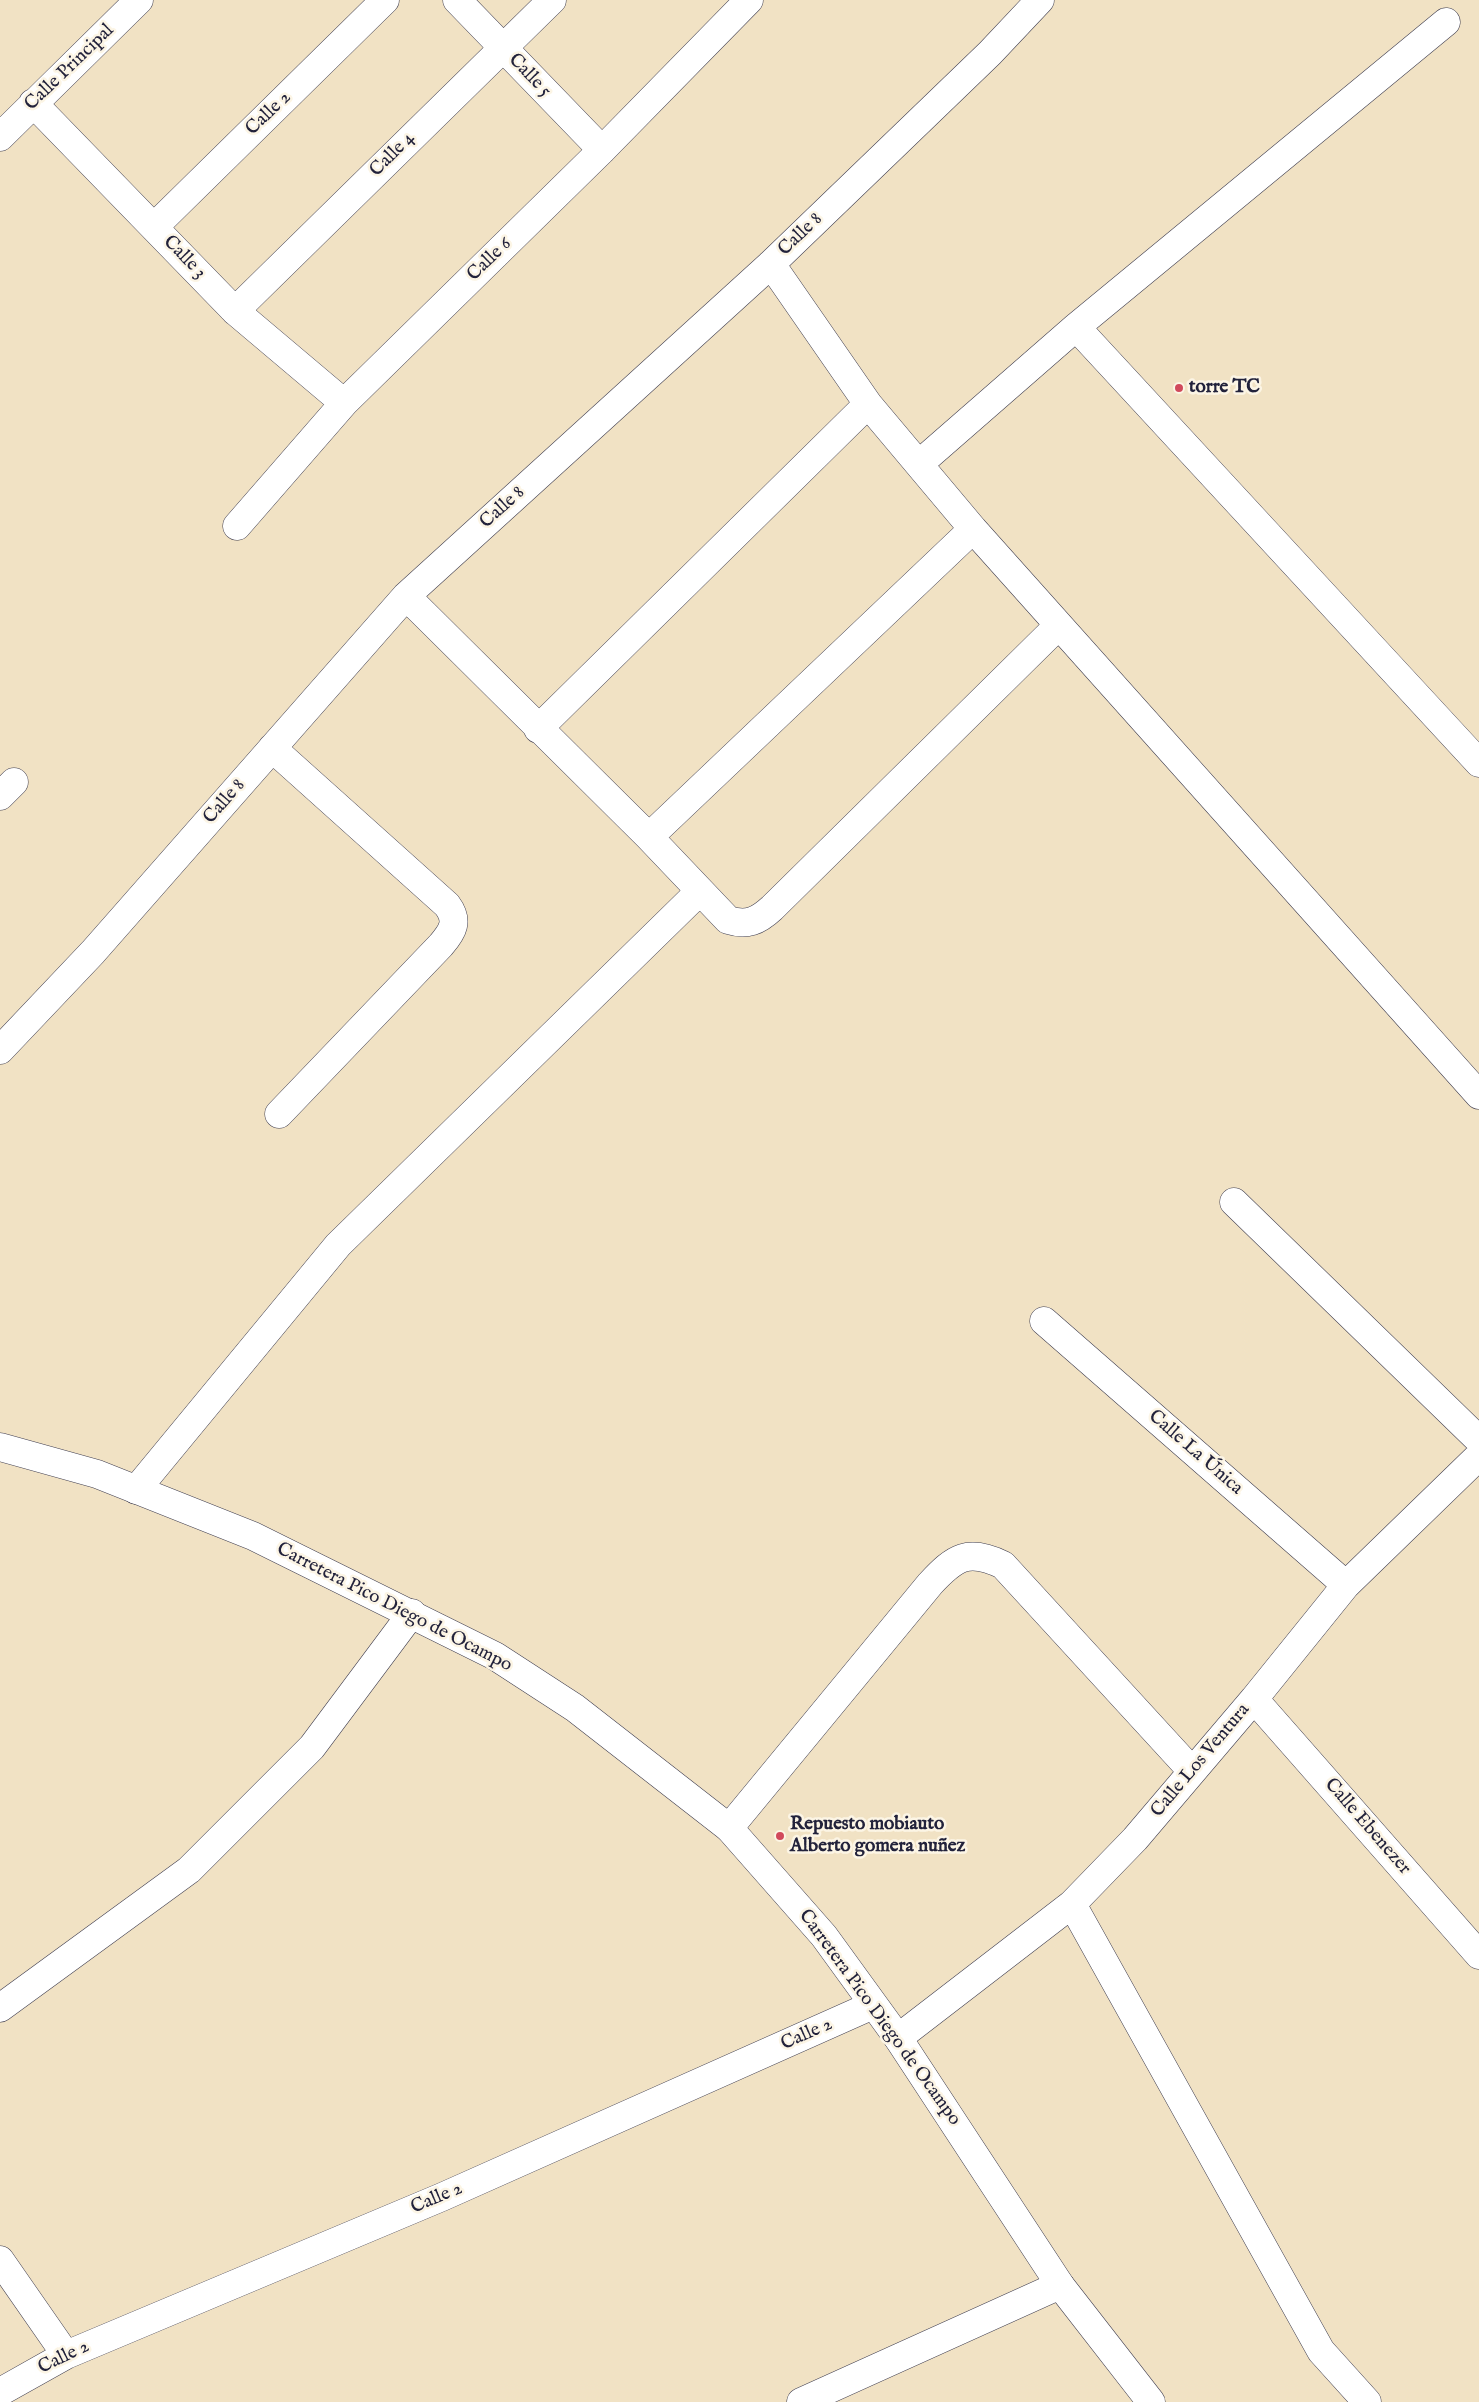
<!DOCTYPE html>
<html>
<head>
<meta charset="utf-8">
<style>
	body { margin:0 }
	canvas { display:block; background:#f1e2c4 }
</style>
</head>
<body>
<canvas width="1479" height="2402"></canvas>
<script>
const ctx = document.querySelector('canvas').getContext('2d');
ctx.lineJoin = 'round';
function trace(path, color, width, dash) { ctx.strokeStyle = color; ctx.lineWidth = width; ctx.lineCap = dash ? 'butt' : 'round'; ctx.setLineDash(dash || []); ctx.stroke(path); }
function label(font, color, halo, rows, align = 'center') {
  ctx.font = font + ' "IM FELL English",serif'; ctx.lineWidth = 5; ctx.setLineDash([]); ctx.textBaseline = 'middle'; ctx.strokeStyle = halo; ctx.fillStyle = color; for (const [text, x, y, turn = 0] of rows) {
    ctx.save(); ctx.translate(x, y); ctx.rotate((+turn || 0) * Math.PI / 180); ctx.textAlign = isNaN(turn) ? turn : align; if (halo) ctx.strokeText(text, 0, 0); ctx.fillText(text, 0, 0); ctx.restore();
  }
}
const minor = new Path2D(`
	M457,0l145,150
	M33,103l202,208 109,92
	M0,137l139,-137
	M154,227l231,-227
	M771,264l97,140 105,125 506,566
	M235,311l317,-311
	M1076,327l403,436
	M919,464l157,-137 370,-305
	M237,526l107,-123 258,-253 147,-150
	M406,596l243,241 79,83c19,6 30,1 44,-12l286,-282
	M538,729l330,-325
	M272,748l175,157c12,16 6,26 -6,40l-162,169
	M0,796l14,-14
	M649,837l324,-308
	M0,1050l93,-98 313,-356 365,-332 219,-211 50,-53
	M1234,1202l245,238
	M1044,1321l302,264
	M136,1490l202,-245 362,-354
	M1254,1699l225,256
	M729,1828l201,-244c25,-27 38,-36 73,-19l189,206
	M1072,1904l249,447 46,51
	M0,2008l189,-138 123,-123 100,-134
	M898,2038l174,-134 63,-65 119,-140 92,-114 133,-129
	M0,2260l66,95
	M0,2392l66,-37 376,-158 431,-192
	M801,2402l259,-117`);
const tertiary = new Path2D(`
	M0,1447l97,27 156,62 242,120 80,52 154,120 95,108 74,102 162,247 91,117`);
trace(minor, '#413f50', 29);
trace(tertiary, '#413f50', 29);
trace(minor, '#fff', 28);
trace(tertiary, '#fff', 28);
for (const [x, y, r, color] of [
	[1179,388,5,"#d1495b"],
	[780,1836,5,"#d1495b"]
]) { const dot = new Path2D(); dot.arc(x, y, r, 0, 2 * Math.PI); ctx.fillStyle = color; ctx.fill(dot); trace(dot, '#fcf5e5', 2); }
label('19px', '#22223b', '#fcf5e5', [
	["Calle Principal",70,68,-44],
	["Calle 5",529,76,46],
	["Calle 2",269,114,-44],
	["Calle 4",393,155,-45],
	["Calle 8",801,235,-44],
	["Calle 3",184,258,46],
	["Calle 6",490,260,-44],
	["Calle 8",503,508,-42],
	["Calle 8",225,802,-49],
	["Calle La Única",1195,1453,41],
	["Carretera Pico Diego de Ocampo",394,1608,27],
	["Calle Los Ventura",1201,1761,-50],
	["Calle Ebenezer",1367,1827,49],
	["Carretera Pico Diego de Ocampo",879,2018,54],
	["Calle 2",807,2035,-24],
	["Calle 2",437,2199,-23],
	["Calle 2",64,2358,-26]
]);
label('bold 19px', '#22223b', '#fcf5e5', [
	["torre TC",1189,388],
	["Repuesto mobiauto",790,1825],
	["Alberto gomera nuñez",790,1847]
], 'left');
</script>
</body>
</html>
